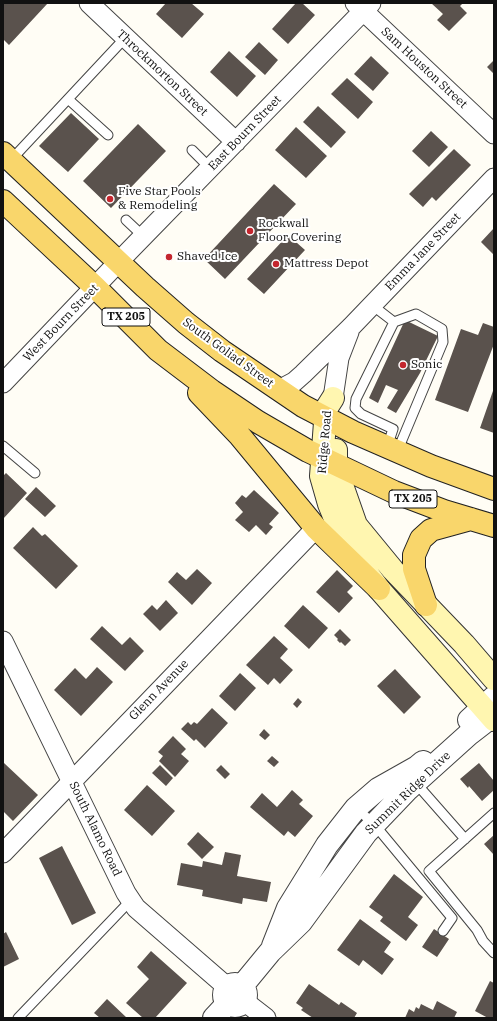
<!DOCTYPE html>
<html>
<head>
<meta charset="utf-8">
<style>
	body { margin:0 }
	#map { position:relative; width:497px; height:1021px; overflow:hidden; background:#fffdf5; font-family:"IBM Plex Serif",serif }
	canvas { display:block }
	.frame { position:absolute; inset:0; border:4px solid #111; pointer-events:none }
</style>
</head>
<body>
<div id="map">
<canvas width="497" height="1021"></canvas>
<div class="frame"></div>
</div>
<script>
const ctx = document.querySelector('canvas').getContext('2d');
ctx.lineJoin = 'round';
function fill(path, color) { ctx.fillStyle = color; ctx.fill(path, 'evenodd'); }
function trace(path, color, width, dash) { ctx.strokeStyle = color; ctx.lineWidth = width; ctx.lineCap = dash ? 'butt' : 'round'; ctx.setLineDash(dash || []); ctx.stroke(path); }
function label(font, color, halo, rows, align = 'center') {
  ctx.font = font + ' "IBM Plex Serif",serif'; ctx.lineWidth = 4; ctx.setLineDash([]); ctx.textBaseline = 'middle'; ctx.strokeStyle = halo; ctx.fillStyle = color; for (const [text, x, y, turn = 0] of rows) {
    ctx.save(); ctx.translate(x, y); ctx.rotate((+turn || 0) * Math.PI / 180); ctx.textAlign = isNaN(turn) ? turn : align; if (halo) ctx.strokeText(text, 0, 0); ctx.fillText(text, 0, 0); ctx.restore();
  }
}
fill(new Path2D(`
	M3,3h45l-39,42 -6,-6z
	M166,3h25l13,11 -22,24 -26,-24z
	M296,3h6l13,12 -27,29 -16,-15z
	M431,3h32l-3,3 7,7 -18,18 -12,-11 6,-6z
	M259,42l19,18 -13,15 -20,-18z
	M229,51l27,25 -19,21 -27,-25z
	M371,56l18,17 -16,18 -19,-17z
	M494,60v14l-7,-7z
	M347,78l26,24 -15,17 -27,-25z
	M318,106l28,26 -15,16 -28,-26z
	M71,113l28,26 -31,33 -29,-26z
	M138,124l28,27 -55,57 -28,-27z
	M296,127l31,29 -21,22 -31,-28z
	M431,131l17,16 -19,20 -17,-16z
	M454,149l17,16 -35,36 -4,-4 -9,10 -14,-13z
	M274,184l22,20 -71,75 -21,-20z
	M494,228v27l-13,-13z
	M288,235l17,15 -41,44 -17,-15z
	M405,320l33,16 -18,37 -24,40 -9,-5 11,-18 -12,-5 -8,18 -9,-5z
	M483,323l11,4v17l-26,68 -33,-12 26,-71 17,6z
	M494,388v45l-14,-5z
	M6,473l21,20 -24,26v-43z
	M36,487l20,19 -11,11 -20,-18z
	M254,490l25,23 -10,11 4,3 -7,8 -10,-10 -7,7 -14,-12 8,-8 -8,-9 7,-8 4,3z
	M33,527l9,9 3,-2 33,32 -22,23 -43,-41z
	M197,569l15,14 -20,22 -24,-23 9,-10 9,8z
	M337,570l16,16 -6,6 6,6 -14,15 -23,-21z
	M166,600l12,13 -18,18 -17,-17 9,-9 5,5z
	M303,605l25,23 -19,21 -25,-23z
	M102,626l20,19 8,-8 14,14 -19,20 -35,-32z
	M340,629l11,11 -6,6 -4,-4 -1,1 -3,-3 1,-1 -4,-4z
	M274,636l14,13 -8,9 13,12 -13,14 -6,-6 -6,7 -22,-20z
	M97,667l16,15 -32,34 -27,-26 21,-22 11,11z
	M395,669l26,28 -17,17 -27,-28z
	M240,673l16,15 -21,23 -16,-15z
	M298,698l4,4 -5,6 -4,-4z
	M212,708l16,15 -23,25 -9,-9 -2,2 -13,-12 7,-7 3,3 3,-3 3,2z
	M264,729l6,6 -5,5 -6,-5z
	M173,736l13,13 -5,5 8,7 -14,16 -16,-16 4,-5 -5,-4z
	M272,756l7,6 -5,5 -7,-6z
	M4,763l34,32 -25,26 -10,-10v-46z
	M479,763l15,18v9l-12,11 -13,-15 -1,2 -8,-9z
	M160,765l13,13 -7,8 -14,-13z
	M221,765l9,9 -5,5 -9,-9z
	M147,785l28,26 -23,25 -28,-26z
	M292,790l11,10 -4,4 14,12 -18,21 -7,-6 -4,5 -34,-29 12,-14 15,14z
	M198,832l16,15 -12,12 -15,-15z
	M494,835v20l-10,-11z
	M62,846l34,67 -24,12 -33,-67z
	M225,852l16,3 -4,21 34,6 -4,20 -24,-4 -1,6 -40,-8 1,-6 -26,-5 4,-22 21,4 1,-6 19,4z
	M394,874l29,23 -15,20 10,8 -12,16 -26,-20 3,-4 -14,-10z
	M360,919l31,23 -7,10 10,7 -12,16 -19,-15 -4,6 -22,-16z
	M434,929l15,10 -12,18 -15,-10z
	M6,932l13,27 -16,8v-33z
	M151,951l36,32 -32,35h-12l-17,-15 23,-24 -12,-12z
	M490,981l4,2v35h-6l-13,-7z
	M309,984l30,21 2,-3 16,11 -3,5h-41l-12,-8 2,-2 -7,-5z
	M107,999l20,19h-27l-6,-5z
	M437,1001l20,11 -3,6h-49l4,-9 5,3 2,-5 3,2 2,-5 12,6z`), '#5a524d');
const service = new Path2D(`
	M68,99l40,36
	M192,150l18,18
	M11,160l114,-122
	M126,220l17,16
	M372,305l22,17
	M3,446l32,27
	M387,447l6,-18 -32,-15 -6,-6 1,-9 38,-77 22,-8 26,15 1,13 -46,110
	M414,781l51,58
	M356,808l18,16 78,94 -9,13
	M494,813l-65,58 48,59 6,11 11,12
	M18,1018l113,-118`);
const minor = new Path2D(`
	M89,3l147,139
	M355,3l139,131
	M3,383l126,-132 242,-248
	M279,390l15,-8 9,-8 48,-47 143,-149
	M333,398l6,-40 10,-26
	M3,641l123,252 10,15 91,79
	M3,853l313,-325
	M244,1001l22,17`);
const tertiary = new Path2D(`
	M469,720l25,-23
	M273,946l15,-38 39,-63 29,-37 22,-19 39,-22 6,-5
	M224 995a11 11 0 1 1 22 0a11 11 0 1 1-22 0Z
	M242,986l28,-34 31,-30 65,-89 42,-44 60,-54 26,-20
	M214,1018l14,-15`);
const secondary = new Path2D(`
	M333,398l-7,11 -5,67 8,28 16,39 34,46 115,131
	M336,450v18l20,57 37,45 71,74 30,35`);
const primary = new Path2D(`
	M3,153l142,134 41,36 36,28 81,55 50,26 78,34 63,23
	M3,201l92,86 63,63 54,41 46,31 50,29 86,41 50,19 50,15
	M199,393l41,43 76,92 63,61
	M426,605l-12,-36v-14l7,-16 10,-9 40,-11`);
trace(service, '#444', 11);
trace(minor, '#444', 21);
trace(tertiary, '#444', 24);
trace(secondary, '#333', 24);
trace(primary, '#222', 24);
trace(service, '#fff', 9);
trace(minor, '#fff', 19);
trace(tertiary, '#fff', 22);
trace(secondary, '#fff6b0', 22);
trace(primary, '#f9d66b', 22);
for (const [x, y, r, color] of [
	[110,199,4,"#c4262e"],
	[250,231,4,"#c4262e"],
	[169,257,4,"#c4262e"],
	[276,264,4,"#c4262e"],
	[403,365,4,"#c4262e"]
]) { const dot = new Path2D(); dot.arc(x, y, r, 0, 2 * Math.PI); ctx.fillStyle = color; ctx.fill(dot); trace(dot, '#fff', 1.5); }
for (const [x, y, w] of [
	[126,317,48],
	[413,499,48]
]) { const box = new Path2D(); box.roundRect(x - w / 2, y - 9, w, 18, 3); ctx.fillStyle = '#fff'; ctx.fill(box); trace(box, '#111', 1); }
label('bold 11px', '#111', null, [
	["TX 205",126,317],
	["TX 205",413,499]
]);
label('12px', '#111', '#fff', [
	["Sam Houston Street",424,68,43],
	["Throckmorton Street",162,73,43],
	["East Bourn Street",245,133,-46],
	["Emma Jane Street",423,252,-46],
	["West Bourn Street",61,323,-46],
	["South Goliad Street",228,353,36],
	["Ridge Road",325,442,-85],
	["Glenn Avenue",159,690,-46],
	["Summit Ridge Drive",408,793,-44],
	["South Alamo Road",95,829,64]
]);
label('12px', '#111', '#fff', [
	["Five Star Pools",118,192],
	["& Remodeling",118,206],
	["Rockwall",258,224],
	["Floor Covering",258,238],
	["Shaved Ice",177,257],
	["Mattress Depot",284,264],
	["Sonic",411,365]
], 'left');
</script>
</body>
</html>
